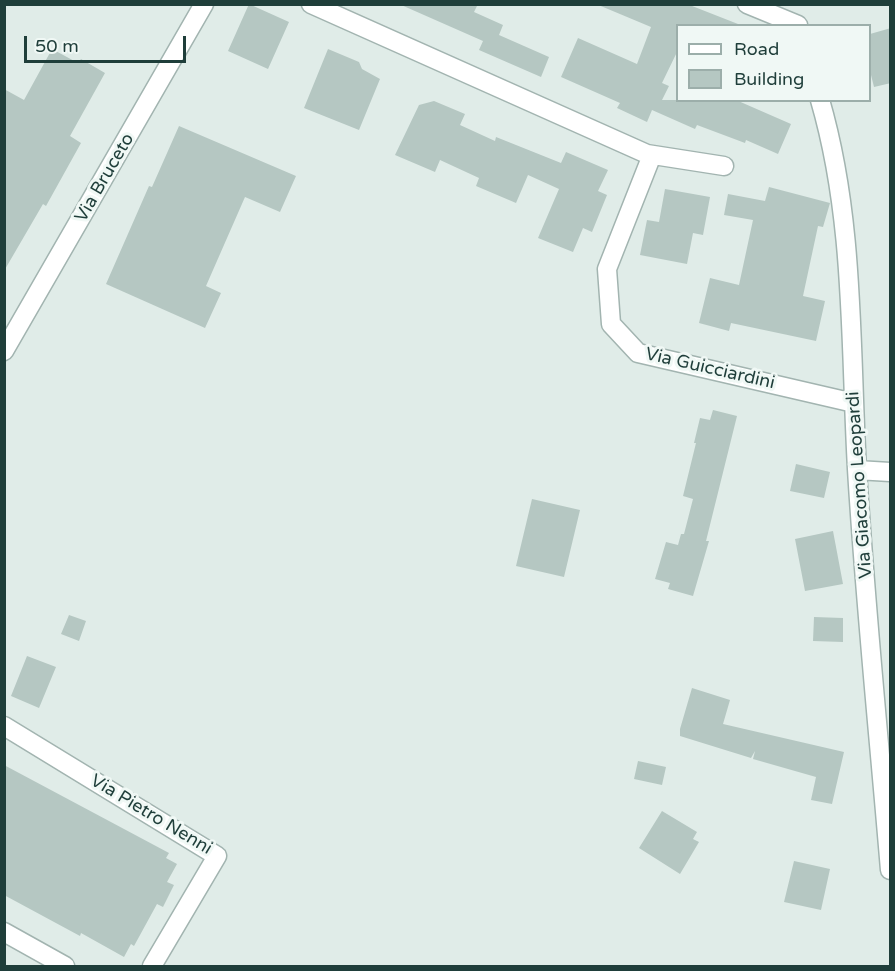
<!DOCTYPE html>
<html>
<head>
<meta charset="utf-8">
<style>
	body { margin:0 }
	#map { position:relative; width:895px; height:971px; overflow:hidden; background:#e0ece8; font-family:"Varela Round",sans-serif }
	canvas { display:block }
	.frame { position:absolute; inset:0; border:6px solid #1f3e3a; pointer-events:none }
	.legend { position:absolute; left:676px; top:24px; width:195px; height:78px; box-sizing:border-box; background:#f0f8f5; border:2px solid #9caeaa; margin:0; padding:8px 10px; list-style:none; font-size:18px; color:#1f3e3a }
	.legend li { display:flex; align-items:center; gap:12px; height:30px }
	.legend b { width:30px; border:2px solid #9caeaa }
	.scale { position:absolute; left:24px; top:36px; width:162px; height:27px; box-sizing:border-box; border:3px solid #1f3e3a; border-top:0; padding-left:8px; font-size:18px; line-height:21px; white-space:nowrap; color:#1f3e3a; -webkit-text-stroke:4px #f0f8f5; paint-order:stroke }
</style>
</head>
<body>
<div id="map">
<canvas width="895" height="971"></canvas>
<div class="frame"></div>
<ul class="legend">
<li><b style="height:8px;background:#fff"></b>Road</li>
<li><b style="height:16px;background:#b5c7c2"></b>Building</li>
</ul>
<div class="scale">50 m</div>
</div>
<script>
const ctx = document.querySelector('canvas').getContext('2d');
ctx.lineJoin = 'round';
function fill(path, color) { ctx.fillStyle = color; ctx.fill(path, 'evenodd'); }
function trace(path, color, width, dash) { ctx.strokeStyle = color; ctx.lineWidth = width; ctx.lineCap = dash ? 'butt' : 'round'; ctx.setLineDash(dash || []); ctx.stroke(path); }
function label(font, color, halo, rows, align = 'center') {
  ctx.font = font + ' "Varela Round",sans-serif'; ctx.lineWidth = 6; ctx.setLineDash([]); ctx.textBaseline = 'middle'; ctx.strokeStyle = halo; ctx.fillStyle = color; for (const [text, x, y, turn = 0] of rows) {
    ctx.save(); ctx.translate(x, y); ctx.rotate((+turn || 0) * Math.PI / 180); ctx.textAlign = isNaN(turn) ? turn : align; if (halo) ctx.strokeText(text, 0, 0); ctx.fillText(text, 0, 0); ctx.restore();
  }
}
fill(new Path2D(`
	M249,4l40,18 -21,47 -40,-18z
	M399,4h79l-4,8 29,13 -4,10 50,22 -8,20 -62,-27 4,-9z
	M596,4h91l51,20 -60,2v24l-16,33 7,3 -7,14h74l55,24 -13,30 -32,-14 -1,3 -48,-18 -2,4 -43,-19 -5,12 -30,-14 3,-5 -59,-26 17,-39 59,26 14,-37z
	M891,28v55l-17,4 -4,-16v-37z
	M52,49l26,14 3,-4 24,14 -35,63 11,7 -35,63 -3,-2 -39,67v-182l20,11z
	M328,49l31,13 3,7 18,10 -21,51 -55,-22z
	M434,101l31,13 -5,11 35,16 1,-4 65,26 5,-11 42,18 -10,21 9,4 -15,37 -9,-4 -10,24 -35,-14 21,-49 -31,-14 -12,28 -40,-17 3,-8 -39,-18 -5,12 -40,-17 24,-50z
	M179,126l117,50 -16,36 -35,-15 -39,89 15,7 -16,35 -99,-44 43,-98 3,1z
	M769,187l61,16 -7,24 -5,-1 -15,70 22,5 -9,40 -85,-18 -2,8 -30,-8 11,-45 29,7 14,-65 -29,-5 4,-21 37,7z
	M665,189l45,8 -7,38 -10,-2 -6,31 -47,-9 7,-35 12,2z
	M713,410l24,6 -31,125h3l-16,55 -25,-7 2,-6 -15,-4 11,-37 12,3 3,-11h3l9,-35 -10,-3 13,-53h-2l6,-25 10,2z
	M796,464l34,8 -6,26 -34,-7z
	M532,499l48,11 -16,67 -48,-11z
	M833,531l10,53 -38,7 -10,-52z
	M69,615l17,6 -7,20 -18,-7z
	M814,617l29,1v24l-30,-1z
	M27,656l29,11 -17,41 -28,-12z
	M692,688l38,12 -7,24 121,28 -12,52 -21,-4 5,-23 -63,-18 2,-8 -4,7 -71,-22v-7z
	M638,761l28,6 -4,18 -28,-6z
	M4,765l165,88 -3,5 11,6 -10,18 7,3 -11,22 -6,-3 -23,42 -3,-2 -7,13 -43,-24 -1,3 -76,-41z
	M662,811l35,21 -4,7 6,3 -19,32 -41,-26z
	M794,861l36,8 -9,41 -37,-8z`), '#b5c7c2');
const minor = new Path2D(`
	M311,4l336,150 77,12
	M747,4l51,21
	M820,100c35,120 30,246 37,369 8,134 22,268 33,401
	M652,155l-45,114 4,55 27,29 216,50
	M4,351l200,-347
	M857,470l33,2
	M4,726l213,130 -65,110
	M4,932l61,34`);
trace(minor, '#a2b4b0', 21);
trace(minor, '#fff', 18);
label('18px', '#1f3e3a', '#f0f8f5', [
	["Via Bruceto",105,178,-60],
	["Via Guicciardini",710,369,13],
	["Via Giacomo Leopardi",860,485,-94],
	["Via Pietro Nenni",151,815,31]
]);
</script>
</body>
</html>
